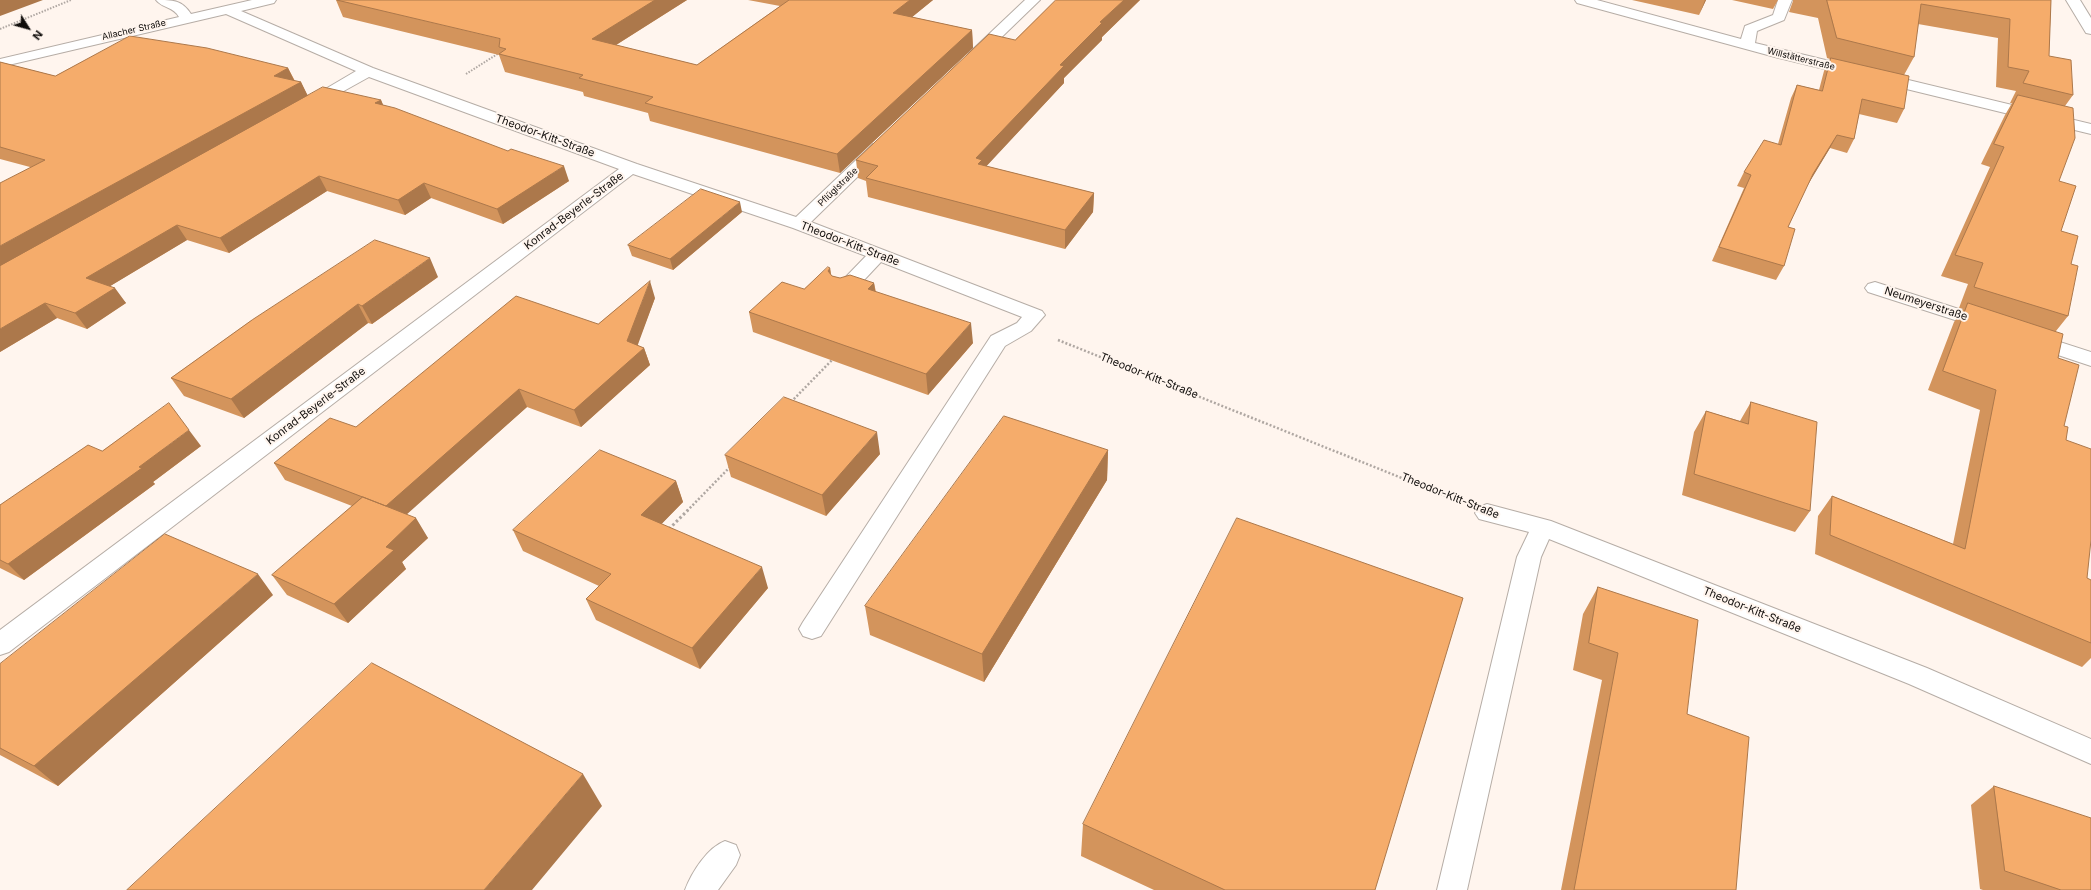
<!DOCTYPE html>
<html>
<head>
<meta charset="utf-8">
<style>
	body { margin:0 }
	#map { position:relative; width:2091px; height:890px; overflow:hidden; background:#fff5ee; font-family:Inter,sans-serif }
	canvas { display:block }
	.north { position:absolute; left:8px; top:8px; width:40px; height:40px; -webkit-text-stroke:3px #fff5ee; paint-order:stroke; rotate:127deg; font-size:11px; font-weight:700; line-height:16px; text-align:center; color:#100d0b }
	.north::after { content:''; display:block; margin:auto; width:14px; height:18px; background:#100d0b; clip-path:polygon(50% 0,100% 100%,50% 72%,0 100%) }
</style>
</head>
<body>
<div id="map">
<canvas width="2091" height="890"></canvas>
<div class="north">N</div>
</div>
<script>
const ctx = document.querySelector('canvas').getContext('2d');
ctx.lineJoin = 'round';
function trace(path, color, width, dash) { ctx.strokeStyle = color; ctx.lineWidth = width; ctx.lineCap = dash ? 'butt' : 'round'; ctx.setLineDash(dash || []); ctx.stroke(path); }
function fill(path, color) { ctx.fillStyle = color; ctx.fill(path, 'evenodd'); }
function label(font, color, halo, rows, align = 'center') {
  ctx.font = font + ' Inter,sans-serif'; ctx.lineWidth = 4; ctx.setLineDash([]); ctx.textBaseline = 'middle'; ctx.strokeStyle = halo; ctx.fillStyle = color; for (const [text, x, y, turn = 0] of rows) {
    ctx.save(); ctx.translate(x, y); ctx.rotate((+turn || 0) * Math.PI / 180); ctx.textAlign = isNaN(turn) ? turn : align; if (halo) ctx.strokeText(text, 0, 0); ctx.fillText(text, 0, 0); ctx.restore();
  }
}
const minor = new Path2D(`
	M156,0c17,0 26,0 35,14l61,-14h24l-2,3 -33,8 132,57 264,96 159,53 77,-73h12l2,3 -2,3 -74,72 231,89 3,4 -14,16 -26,15 -184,290 -9,3 -9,-3 -4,-7 4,-7 188,-286 26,-13 5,-6 -141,-55 -31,33 -7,2 -7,-2 -3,-4 3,-4 30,-31 -73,-28 -160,-54 -624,478 -9,3v-25l619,-461 -250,-92 -54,30h-10l-3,-3 3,-3 51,-30 -130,-57 -226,53v-8l179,-42c-5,-10 -17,-9 -23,-17z
	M1025,0h15l-61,59h-10l-2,-3 2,-3z
	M1575,0h22l144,39 4,-13 28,-11 5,-15h14l-8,20 -27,11 -2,12 336,81v10l-316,-77 -198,-54z
	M2066,0h14l11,18v16l-5,-1z
	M1875,282l118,38 3,4 -3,4 -7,2 -118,-38 -3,-4 3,-4z
	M2032,333l59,19v14l-66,-22 -3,-5 3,-5z
	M1487,504l64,17 376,147 164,71v25l-182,-80 -360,-145 -8,18 -74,333h-30l80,-333 12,-25 -50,-13 -4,-6 4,-6z
	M725,841l11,4 4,10 -4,10 -18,25h-33c7,-18 22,-42 40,-49z`);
trace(minor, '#b6ada6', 2);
trace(new Path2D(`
	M0,29l71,-29
	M466,74l33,-21`), '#afa7a2', 2, [1.5, 1.5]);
trace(new Path2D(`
	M1058,340l396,159
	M791,402l43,-44
	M687,511l43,-44`), '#afa7a2', 2.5, [2, 2]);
trace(new Path2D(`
	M669,529l19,-19`), '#afa7a2', 3, [2.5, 2.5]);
fill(minor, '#fff');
fill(new Path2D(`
	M336,0h351l-71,45 81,20 83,-59 -32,-6h185l-21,17 60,13 1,18 -133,125 -190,-52 -2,-8 -64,-17 -1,-4 -78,-20 -6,-17 -156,-38z
	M1056,0h84l-38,37v3l-38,38v5l-78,83 108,27 -1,19 -28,37 -197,-52 -2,-16 -8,-3 -2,-18 159,-120z
	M1632,0h74l-7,15z
	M1732,0h46l-5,9z
	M1793,0h258l-2,56 24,39 -8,11 -6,75 2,50 10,33 -3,52 -12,15 8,95 23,152 4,65v15l-9,9 -267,-113 3,-38 14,-20 121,48 27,-134 -52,-20 26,-68 9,-13 -4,-1 9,-24 -27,-8 49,-109 -9,-3 24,-49 7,-12h-2l6,-12 -20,-4 2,-49 -80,-14 -4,33 -10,18v34l-7,14 -38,-9 -5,25 -7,14 -17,-5 -21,34 -21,45 -4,39 -8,14 -64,-19 32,-73 -7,-2 7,-14 34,-28 13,-46 6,-13 22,5 5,-19 6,-12 -3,-1 -9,-40 -29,-6 4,-11z
	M0,62l55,14 233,-8 7,13 6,1 6,13 74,5 2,5 186,76 -66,43 -72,-26 -26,17 -78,-24 -98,62 -42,-13 -77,46 16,17 -39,26 -30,-11 -57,34 30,-185 -30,-8z
	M742,212l-69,58 -41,-14 -4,-11z
	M830,268l1,7 1,1 8,2 34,5 2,9 97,51 -45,52 -175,-63 -4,-20 55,-23z
	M438,277l-66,47 -4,-1 -124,95 -60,-22 -13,-18 81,-58z
	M655,298l-18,47 7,3 6,17 -69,62 -54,-20 -121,107 22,24 -26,24 4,7 -58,54 -61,-28 -15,-20 80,-69 -67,-26 -11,-17 324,-139z
	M1751,402l59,109 -15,21 -113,-37 12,-63 12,-21 34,10z
	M201,446l-48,36 2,2 -131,96 -24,-12v-63l102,-54z
	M1108,450l-1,30 -123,202 -114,-47 -5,-29z
	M880,454l-54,62 -95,-39 -6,-22z
	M676,481l7,21 -22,22 107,64 -68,81 -104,-49 -10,-21 13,-13 -76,-35 -10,-21z
	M1598,587l89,127 49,176h-175l41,-210 -29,-10 10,-56z
	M273,595l-215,191 -58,-31v-91z
	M1994,786l97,104h-108l-3,-1 -9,-84z
	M1083,824l292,66h-221l-73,-34z`), '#d3945c');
fill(new Path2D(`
	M0,0h43l-43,16z
	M655,0h32l-90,57 -5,-18z
	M910,0h23l-38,31 -2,-18z
	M1124,0h16l-38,37v3l-38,38v5l-82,88 1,7 -7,-20 84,-93 40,-43z
	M1705,0h1l-7,15z
	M972,30l1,18 -133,125 -3,-19z
	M288,68l7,14 -21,-6z
	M301,82l7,14 -308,172v-22z
	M381,100l6,14 -12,-11z
	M1837,135l-7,13 -24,40 7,-14z
	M564,166l5,15 -66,43 -6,-15z
	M319,176l8,15 -98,62 -9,-15z
	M424,183l7,15 -26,17 -7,-15z
	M1094,193l-1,19 -28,37v-19z
	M740,202l2,10 -69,58 -3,-11z
	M177,225l10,15 -90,54 -11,-16z
	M430,258l8,19 -66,47 -10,-18z
	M830,268l3,20 -5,-17z
	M650,281l5,17 -22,60 11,-10 6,17 -69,62 -7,-17 53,-69z
	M874,283l3,20 -9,-14z
	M115,288l11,15 -39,26 -12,-16z
	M45,303l12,15 -57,34v-23z
	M358,304l10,19 -124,95 -13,-19z
	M971,323l2,20 -45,52 -2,-21z
	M519,389l8,18 -131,117 -11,-18z
	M189,430l12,16 -48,36 2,2 -131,96 -16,-16z
	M877,432l3,22 -54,62 -4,-21z
	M1108,450l-1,30 -123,202 -2,-28z
	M676,481l7,21 -34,35 -8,-22z
	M416,518l12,20 -26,24 4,7 -58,54 -14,-19 52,-57z
	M762,567l6,21 -68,81 -8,-21z
	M258,574l15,21 -215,191 -24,-20z
	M583,774l19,32 -70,84h-48z`), '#ac784b');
const building = new Path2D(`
	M337,0h318l-63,39 105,26 92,-65h121l-17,13 79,17 -135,124 -192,-51 8,-6 -74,-19 4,-3 -84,-21 7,-5 -7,-2 1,-8z
	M1056,0h68l-24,22 2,1 -42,42 4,1 -88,92 6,2 -4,4 116,29 -29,37 -199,-52 12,-12 -22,-6 133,-126 26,6z
	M1827,0h224l-2,56 22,4 2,35 -50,-12 6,-12 -21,-4 2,-48 -89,-15 -7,53 -77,-19z
	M130,36l77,12 81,20 -14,8 27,6 -301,164v-63l45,-23 -45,-13v-85l55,14z
	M1831,58l78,18 -5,33 -42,-10 -8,40 -17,-4 -24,39 -25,53 7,2 -11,37 -65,-19 32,-72 -7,-3 20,-32 17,5 16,-60 25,6z
	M323,87l58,13 -6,3 20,5 113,43 3,-2 53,17 -67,43 -73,-26 -26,17 -79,-24 -99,62 -43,-13 -91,53 29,10 -40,25 -30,-10 -45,26v-63z
	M2018,95l55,13 2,30 -16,43 17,5 -15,45 17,5 -7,28 7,2 -10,50 -94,-29 9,-24 -28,-8 49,-108 -10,-3z
	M701,189l39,13 -70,57 -42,-14z
	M375,240l55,18 -68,48 -4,-2 -127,95 -60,-21 81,-58z
	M828,267l2,1 -2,3 4,5 8,2 10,-3 24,8 -6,6 103,34 -45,51 -177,-62 33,-30 22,7z
	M650,281l-23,60 17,7 -70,62 -55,-21 -133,117 -112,-43 56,-45 26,9 160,-131 82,28z
	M1968,303l95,31 -5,24 21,7 -15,61 4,1 -2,13 25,9v91l-4,38 4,2v63l-261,-108 2,-39 133,53 31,-159 -53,-19z
	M784,397l93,35 -55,63 -97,-40z
	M1751,402l66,20 -7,89 -116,-37 12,-63 42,13z
	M169,403l20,27 -50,37 3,1 -134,96 -8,-4v-55l88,-60 14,6z
	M1004,416l104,34 -126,204 -117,-48z
	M600,450l76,31 -35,34 121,52 -70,81 -106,-49 25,-25 -98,-44z
	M363,497l53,21 -30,29 8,3 -60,54 -62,-29z
	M1237,518l226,80 -88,292h-150l-142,-66z
	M165,534l93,40 -224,192 -34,-18v-84z
	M1598,587l100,33 -11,94 62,23 -13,153h-162l44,-237 -29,-10z
	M372,663l211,111 -99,116h-357z
	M1994,786l97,32v72h-30l-56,-19z`);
fill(building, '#f5ac6b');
trace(building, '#ac784b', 1);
label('9px', '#100d0b', '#fff5ee', [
	["Allacher Straße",134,30,-13],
	["Willstätterstraße",1801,59,14],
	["Pflüglstraße",838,187,-44]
]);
label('11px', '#100d0b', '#fff5ee', [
	["Theodor-Kitt-Straße",545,136,20],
	["Konrad-Beyerle-Straße",574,211,-37],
	["Theodor-Kitt-Straße",850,244,21],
	["Neumeyerstraße",1926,304,18],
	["Theodor-Kitt-Straße",1149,376,22],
	["Konrad-Beyerle-Straße",316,406,-37],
	["Theodor-Kitt-Straße",1450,496,22],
	["Theodor-Kitt-Straße",1752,610,22]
]);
</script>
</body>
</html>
